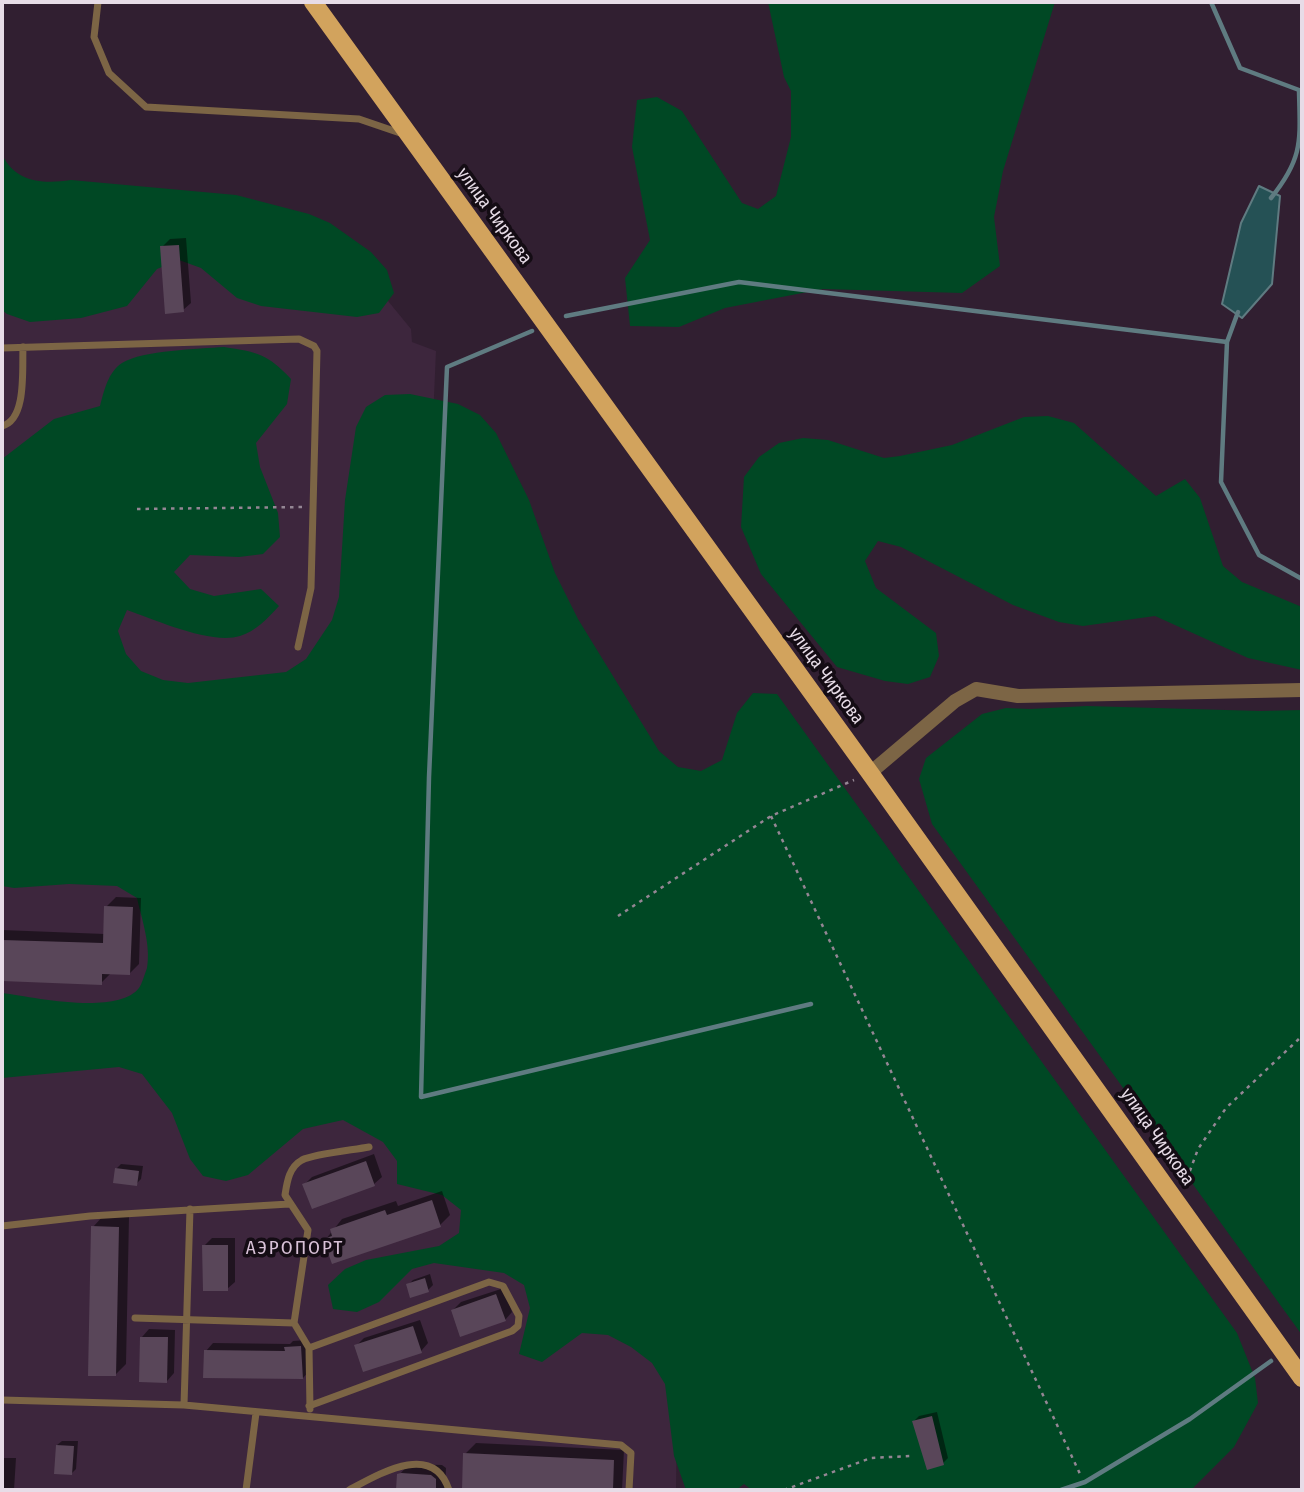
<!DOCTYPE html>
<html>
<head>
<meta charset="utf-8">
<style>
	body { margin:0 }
	#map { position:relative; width:1304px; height:1492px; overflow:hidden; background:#311f31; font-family:"Fira Sans Condensed",sans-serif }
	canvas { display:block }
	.frame { position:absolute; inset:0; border:4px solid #e7dce7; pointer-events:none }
</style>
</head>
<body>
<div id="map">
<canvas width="1304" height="1492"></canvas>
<div class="frame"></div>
</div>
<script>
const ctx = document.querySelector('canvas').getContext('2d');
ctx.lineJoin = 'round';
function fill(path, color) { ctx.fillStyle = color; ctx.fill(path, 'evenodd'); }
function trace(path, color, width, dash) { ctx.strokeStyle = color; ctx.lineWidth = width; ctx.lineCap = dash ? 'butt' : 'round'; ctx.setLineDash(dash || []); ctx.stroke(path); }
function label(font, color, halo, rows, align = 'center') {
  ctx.font = font + ' "Fira Sans Condensed",sans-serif'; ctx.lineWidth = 7; ctx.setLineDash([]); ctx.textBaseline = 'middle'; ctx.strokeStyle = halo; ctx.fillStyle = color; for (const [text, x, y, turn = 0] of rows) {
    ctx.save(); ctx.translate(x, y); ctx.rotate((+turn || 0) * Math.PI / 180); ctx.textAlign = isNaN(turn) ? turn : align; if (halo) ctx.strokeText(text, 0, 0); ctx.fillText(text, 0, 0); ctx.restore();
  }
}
fill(new Path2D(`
	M2,198l368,81 41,50 1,13 24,9 -34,773 278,45 -4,321h-674z`), '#3d263d');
fill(new Path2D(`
	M768,2h287l-52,169 -9,46 6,49 -38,27 -139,-4 -98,19 -46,19 -49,-1 -5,-48 25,-38 -18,-93 5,-47 20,-3 25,14 60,92 16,6 18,-13 15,-59v-46l-7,-14z
	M2,154c13,29 42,30 69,26l165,15 73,19 21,9 41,29 16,18 7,23 -15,20 -22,4 -96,-11 -24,-8 -36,-30 -22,-8 -22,9 -30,37 -46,12 -51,4 -23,-8 -5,-4z
	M224,347c33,5 44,7 67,32l-4,25 -31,39 4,24 18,46 2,24 -17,17 -24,3 -49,-2 -16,17 16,17 24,7 47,-7 18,17c-11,12 -23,25 -39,30 -29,9 -84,-16 -113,-26l-9,21 8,23 15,17 22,9 25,3 98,-11 20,-13 26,-39 7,-23 6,-97 11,-73 10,-20 19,-12 25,-1 48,10 22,11 16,18 33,67 26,73 23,46 81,132 19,16 23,4 21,-11 15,-47 16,-20 24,1 460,639 18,45 3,25 -24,44 -43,43h-439l-8,-6 -8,6h-50l-12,-34 -9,-72 -13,-21 -21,-16 -23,-12 -26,-2 -40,29 -23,-8 11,-46 -6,-23 -20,-12 -70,-10 -22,6 -33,33 -22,10 -24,-3 -5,-24 17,-16 21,-9 73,-14 20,-13 2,-23 -19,-15 -45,-11v-23l-14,-19 -40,-22 -40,9 -55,46 -22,6 -23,-5 -13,-17 -18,-46 -30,-39 -23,-7 -117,11v-85c31,4 115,23 137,-5 3,-4 6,-15 8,-20 4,-23 -5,-48 -10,-70l-20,-12 -48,-2 -55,4 -12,-2v-427l52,-40 46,-13c4,-15 8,-34 22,-43 21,-13 77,-14 102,-16z
	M1048,416l26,7 82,73 29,-17 15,19 23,68 19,16 60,25v63l-54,-12 -93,-42 -72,10 -24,-4 -46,-17 -112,-58 -23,-6 -13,20 11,27 60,45 3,23 -9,21 -22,7 -23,-3 -48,-14 -76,-93 -20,-47 3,-50 15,-20 20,-14 24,-5 25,2 56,18 16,-2 52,-11 72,-28z
	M1087,706l173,5 42,-1v625l-370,-511 -13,-45 7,-21 56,-44 24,-6 24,1z`), '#004824');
const water = new Path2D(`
	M1259,186l21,10 -8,88 -30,34 -20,-14 19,-81z`);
fill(water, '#255155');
trace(water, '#5f7b81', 2);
fill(new Path2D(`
	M186,238l5,65 -8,7 -21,-63 8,-8z
	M116,897l25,1 -2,66 -10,10 -18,-1 -10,10 -99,-4v-49l103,4 1,-27z
	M374,1154l8,23 -8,7 -70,1 8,-8z
	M121,1164l22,2 -2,13 -5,5 -20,-15z
	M442,1191l8,24 -10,10 -114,14 16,-20 54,-18 2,5z
	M103,1216l26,1 -3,147 -11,11 -22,-148z
	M212,1238h23v44l-8,7 -23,-43z
	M430,1274l3,11 -5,5 -17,6 -3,-11 5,-5z
	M2,1277h1l-1,68z
	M504,1288l8,24 -7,8 -52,-10 8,-8z
	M420,1320l8,23 -7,8 -65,-5 8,-8z
	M149,1329l26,1 -1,43 -7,8 -25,-44z
	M307,1340l3,30 -7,8 -97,-27 7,-8 77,1 3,-3z
	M937,1412l11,46 -5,5 -29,-42 5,-5z
	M62,1441h16l-2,28 -4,4 -15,-28z
	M476,1443l148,7 -2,40h-159l2,-36z
	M2,1458h14l-2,32h-12z
	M409,1464l33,1 4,3 -1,22h-47l1,-15z`), '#0007');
trace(new Path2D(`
	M1211,2l29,66 59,22c1,50 5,67 -28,108
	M566,316l173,-34 488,60 11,-30
	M532,331l-85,36 -18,410 -8,320 390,-93
	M1227,342l-6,140 38,73 43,24
	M1061,1490l24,-8 105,-63 81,-58`), '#5f7b81', 4.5);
fill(new Path2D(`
	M179,245l5,67 -19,2 -5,-68z
	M104,906l29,1 -3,68 -28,-1v11l-100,-4v-41l101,3z
	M366,1161l9,25 -63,23 -10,-25z
	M115,1168l24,3 -2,15 -24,-3z
	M432,1200l9,27 -109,37 -9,-25 9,-3 -2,-7 55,-19 2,5z
	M91,1226l28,1 -3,149h-28z
	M202,1245h26v46h-25z
	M425,1278l4,14 -19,6 -4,-14z
	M496,1294l10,27 -46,16 -9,-27z
	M413,1326l9,27 -59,19 -9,-27z
	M140,1337h28l-1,46 -28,-1z
	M301,1346l2,33 -100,-1 1,-28 81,1 -1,-4z
	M932,1416l12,49 -17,5 -15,-49z
	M56,1445l18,1 -2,29 -18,-1z
	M463,1453l151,7 -1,30h-151z
	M401,1473l30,2 5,4v11h-40l1,-16z`), '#594659');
trace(new Path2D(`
	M137,509l167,-2
	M771,816l310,660
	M618,916l153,-100 83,-36
	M1184,1187l14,-38 28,-41 76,-72
	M784,1490l87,-32 40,-2`), '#948694', 2.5, [3.5, 5]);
trace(new Path2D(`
	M98,2l-4,35 15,36 37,34 213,12 44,15
	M2,348l297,-9 15,7 3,5 -6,237 -13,59
	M2,426c25,-6 20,-57 21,-79
	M2,1226l88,-10 199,-12
	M135,1318l159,5
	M309,1348l180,-66 14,4 16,30 -1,10 -6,5 -203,75
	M2,1400l182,5 437,40 10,8 -2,37
	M184,1405l6,-196
	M310,1409l-1,-61 -15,-25 14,-93 -23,-35c2,-13 4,-28 17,-35 12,-6 51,-10 67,-13
	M246,1490l10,-77
	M349,1490c30,-16 84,-49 100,0`), '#7c6545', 7);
trace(new Path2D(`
	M870,773l85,-72 21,-12 42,7 284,-6`), '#7c6545', 14);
trace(new Path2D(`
	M313,2l557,771 432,605`), '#d2a35d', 18);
label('18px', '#e7dce7', '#140c14', [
	["улица Чиркова",494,216,54],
	["улица Чиркова",826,676,54],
	["улица Чиркова",1157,1137,55]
]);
ctx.letterSpacing = '2px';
label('19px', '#d8c1d7', '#140c14', [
	["АЭРОПОРТ",295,1249]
]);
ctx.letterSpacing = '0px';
</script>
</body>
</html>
